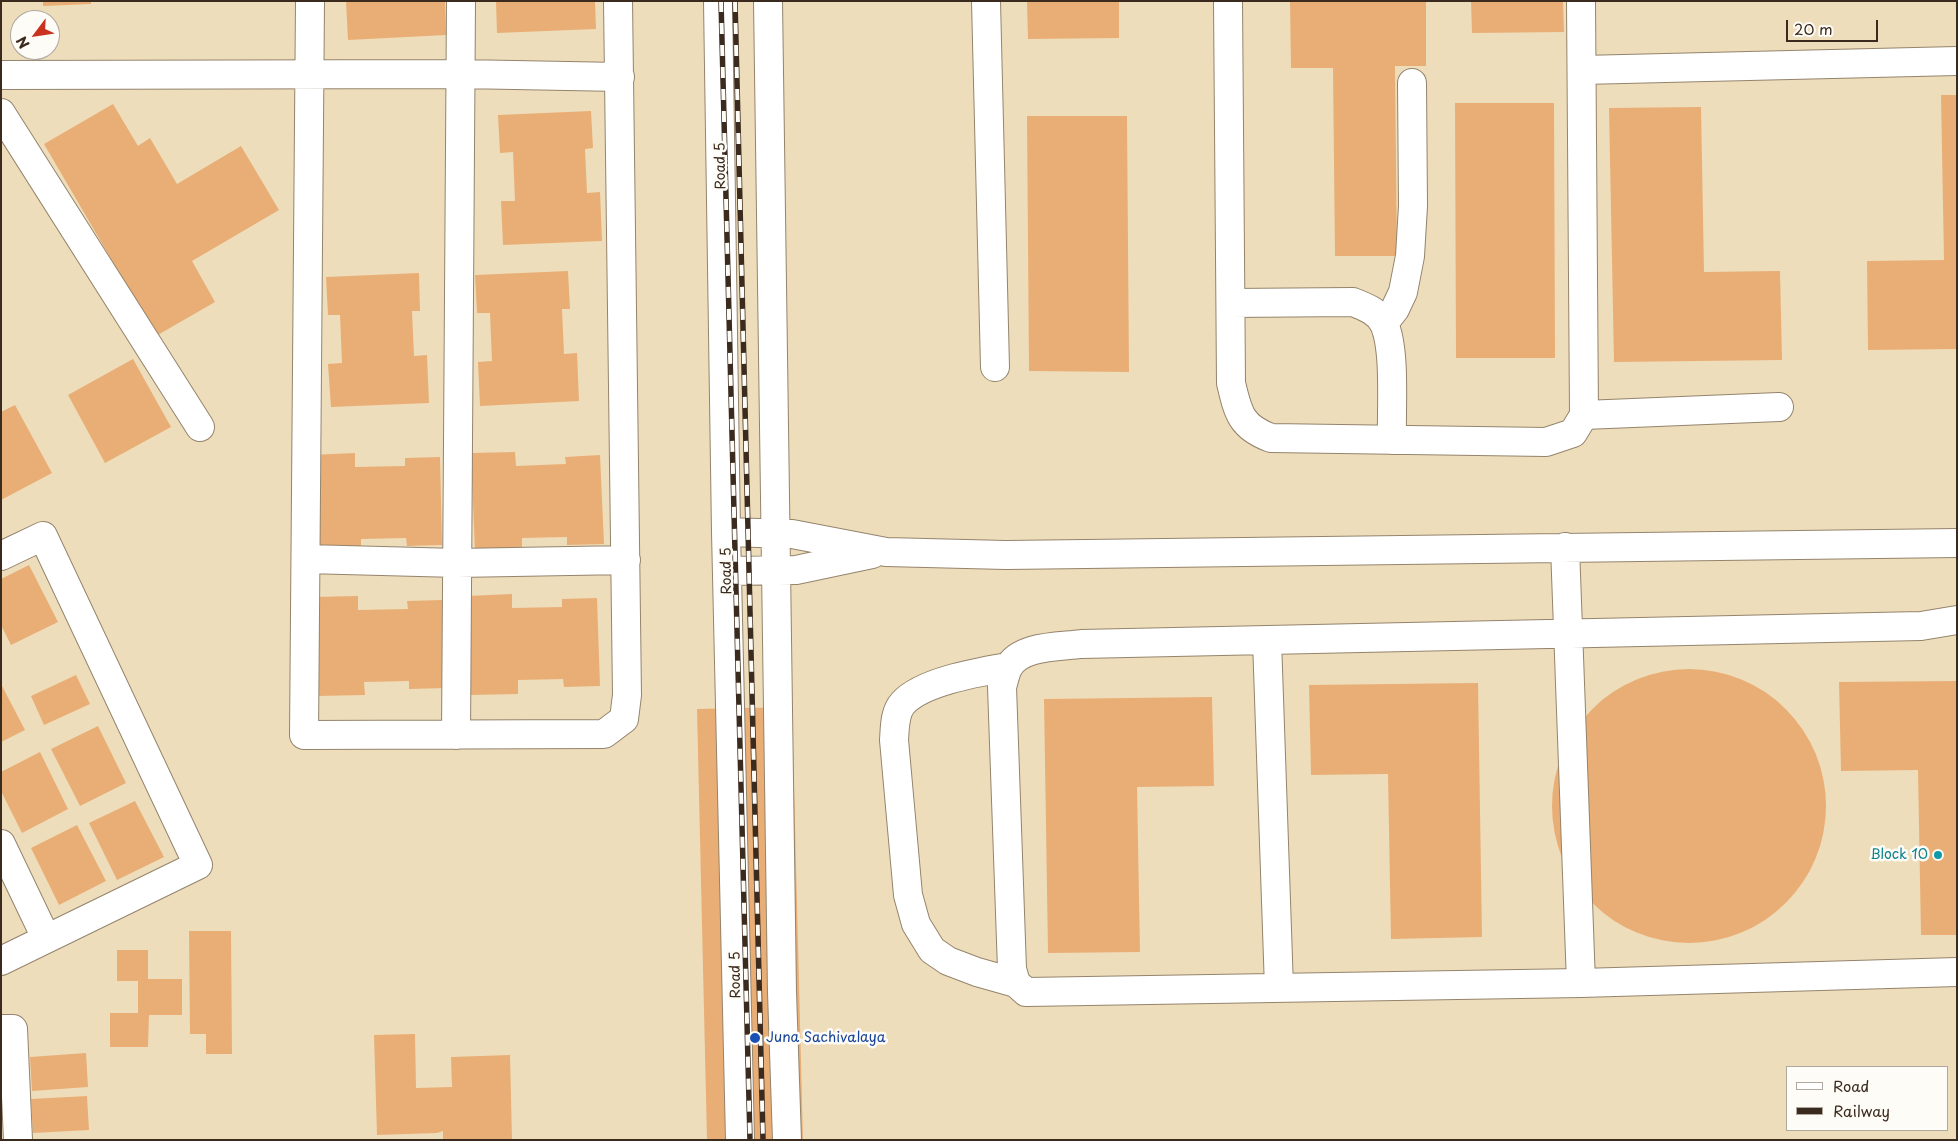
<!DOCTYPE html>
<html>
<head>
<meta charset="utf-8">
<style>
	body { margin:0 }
	#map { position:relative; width:1958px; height:1141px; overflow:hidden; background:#edb; font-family:"Playpen Sans",sans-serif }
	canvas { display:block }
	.frame { position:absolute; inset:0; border:2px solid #3b2a1e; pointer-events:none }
	.legend { position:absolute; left:1786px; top:1066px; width:162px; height:65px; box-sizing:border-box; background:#fdfcf7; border:1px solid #afa8a0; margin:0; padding:6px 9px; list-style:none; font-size:15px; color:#3b2a1e }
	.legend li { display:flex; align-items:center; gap:10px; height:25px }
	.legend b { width:25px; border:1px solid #afa8a0 }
	.north { position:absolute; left:10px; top:10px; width:50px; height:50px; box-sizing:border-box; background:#fdfcf7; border:1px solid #afa8a0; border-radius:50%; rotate:239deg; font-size:14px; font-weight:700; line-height:20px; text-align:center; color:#3b2a1e }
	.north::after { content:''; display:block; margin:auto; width:18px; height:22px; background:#c8321e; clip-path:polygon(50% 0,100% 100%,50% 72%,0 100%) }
	.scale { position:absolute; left:1786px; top:20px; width:92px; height:22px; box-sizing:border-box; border:2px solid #3b2a1e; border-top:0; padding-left:6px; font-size:15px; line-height:18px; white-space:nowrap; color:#3b2a1e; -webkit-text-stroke:4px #fdfcf7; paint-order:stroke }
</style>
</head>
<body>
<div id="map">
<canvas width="1958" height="1141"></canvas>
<div class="frame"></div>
<ul class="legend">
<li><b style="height:6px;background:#fff"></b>Road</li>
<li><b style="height:6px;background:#3b2a1e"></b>Railway</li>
</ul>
<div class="north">N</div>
<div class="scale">20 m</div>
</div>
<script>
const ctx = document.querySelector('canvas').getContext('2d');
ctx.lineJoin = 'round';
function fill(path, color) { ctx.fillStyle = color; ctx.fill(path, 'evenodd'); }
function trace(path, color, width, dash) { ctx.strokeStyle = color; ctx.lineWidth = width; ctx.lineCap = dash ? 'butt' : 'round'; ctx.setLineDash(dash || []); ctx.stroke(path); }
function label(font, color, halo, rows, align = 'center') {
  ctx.font = font + ' "Playpen Sans",sans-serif'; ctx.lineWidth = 5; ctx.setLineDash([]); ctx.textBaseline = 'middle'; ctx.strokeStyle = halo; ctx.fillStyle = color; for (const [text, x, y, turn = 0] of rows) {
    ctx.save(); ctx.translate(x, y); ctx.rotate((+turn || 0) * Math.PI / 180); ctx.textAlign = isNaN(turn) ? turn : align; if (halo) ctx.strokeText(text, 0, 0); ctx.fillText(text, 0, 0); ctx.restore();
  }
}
fill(new Path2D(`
	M43,1h48v3l-48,2z
	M346,1h99l1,34 -98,5z
	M496,1h99l1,28 -99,4z
	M1027,1h92v37l-91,1z
	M1290,1h136v65h-31l2,190h-62l-2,-188h-42z
	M1471,1h92l1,31 -92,1z
	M1941,95h16v254l-89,1 -1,-89 77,-1z
	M1455,103h99l1,255h-99z
	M113,104l25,42 12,-8 27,46 64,-38 38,64 -87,51 23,41 -59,34 -112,-192z
	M1701,107l3,165 76,-1 2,89 -168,2 -5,-254z
	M591,111l2,37 -8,1 2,44 13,-1 2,49 -99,4 -2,-44h14l-2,-49 -13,1 -2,-38z
	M1027,116h100l2,256 -100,-1z
	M568,271l2,38h-8l2,45 13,-1 2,48 -99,5 -2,-44 14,-1 -2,-48h-13l-2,-38z
	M419,273l1,38h-8l2,45 13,-1 2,48 -98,4 -3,-43 14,-1 -2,-48h-12l-2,-38z
	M133,359l38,68 -66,36 -37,-68z
	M15,405l37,68 -51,27v-88z
	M515,452l1,14 50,-2 -1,-7 35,-2 4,89 -37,1v-8l-45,1v13l-47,1 -4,-99z
	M355,453v14l50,-1v-8l35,-1 2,88 -35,1 -1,-8 -45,1v14l-47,1 -4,-99z
	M29,565l29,57 -47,23 -10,-20v-46z
	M512,594v14l50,-1v-8l35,-1 3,88 -36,1 -1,-8 -45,1v14l-47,1 -4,-99z
	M358,596v14l50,-1 -1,-8 36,-1 3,88 -37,1v-8l-45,1 1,13 -48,1 -4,-99z
	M1552 806a137 137 0 1 1 274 0a137 137 0 1 1-274 0Z
	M76,675l14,29 -46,21 -13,-29z
	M1957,681v254h-36l-3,-165 -77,1 -2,-89z
	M1478,683l4,254 -91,2 -3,-165 -77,1 -2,-90z
	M1,684l24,46 -24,12z
	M1212,697l2,89 -77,1 3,165 -92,1 -4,-254z
	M792,707l11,433h-96l-10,-431z
	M98,726l28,57 -46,23 -29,-57z
	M40,752l28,57 -46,24 -21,-42v-19z
	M135,801l29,56 -47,23 -28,-57z
	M77,825l29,56 -47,24 -28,-57z
	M189,931h42l1,123h-26v-20h-16z
	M117,950h31v29h34v36h-33l-1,32h-38v-34h28v-32h-21z
	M415,1034l1,54 36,-1 -1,-30 59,-2 2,85h-69v-9l-6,2 -60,2 -3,-100z
	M86,1053l2,34 -56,4 -2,-34z
	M87,1096l2,34 -56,3 -2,-34z`), '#e9ae75');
const minor = new Path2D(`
	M310,1l-6,734 300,-1 20,-15 3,-24 -9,-694
	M718,1l8,531 14,608
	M768,1l14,991 5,148
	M986,1l9,366
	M1228,1l3,382c7,30 10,44 40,55l275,4 27,-9 11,-18 -3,-414
	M1582,70l375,-9
	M1,75l460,-1 159,3
	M1,113l199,314
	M1231,303l122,-1c12,5 25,9 31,22 12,25 7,87 8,116
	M1384,323l11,-14 8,-17 7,-36 3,-50 -1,-123
	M1584,415l195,-8
	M726,532l66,2 94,18 120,3 951,-12
	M1565,547l16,436
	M1,556l42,-20 155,329 -197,96
	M306,559l151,4 169,-3
	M727,571l69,-1 76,-16
	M1957,620l-36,6 -840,18c-22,3 -61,1 -73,24 -3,6 -4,13 -6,19l10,282 4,14 10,9 555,-9 376,-11
	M1267,640l12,348
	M1008,667c-28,5 -85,14 -105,36 -9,10 -8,25 -9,37l14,155 8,29 16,26 16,11 29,11 39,11
	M456,735l5,-734
	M1,844l45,94
	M1,1029h12l5,111`);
trace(minor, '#94846c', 30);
trace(minor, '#fff', 28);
const rail = new Path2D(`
	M721,1l29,1139
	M735,1l28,1139`);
trace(rail, '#3b2a1e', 5.5);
trace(rail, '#fdfcf7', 4, [11]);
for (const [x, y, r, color] of [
	[1938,855,5,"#0f9aa8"],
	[755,1038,6,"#1a4fb4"]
]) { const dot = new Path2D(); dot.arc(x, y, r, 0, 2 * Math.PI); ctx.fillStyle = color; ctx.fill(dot); trace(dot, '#fdfcf7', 2); }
label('14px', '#3b2a1e', '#fdfcf7', [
	["Road 5",721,166,-91],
	["Road 5",727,571,-91],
	["Road 5",736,975,-91]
]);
label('14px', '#0d838f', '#fdfcf7', [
	["Block 10",1928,855]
], 'right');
label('14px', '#164399', '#fdfcf7', [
	["Juna Sachivalaya",766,1038]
], 'left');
</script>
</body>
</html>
